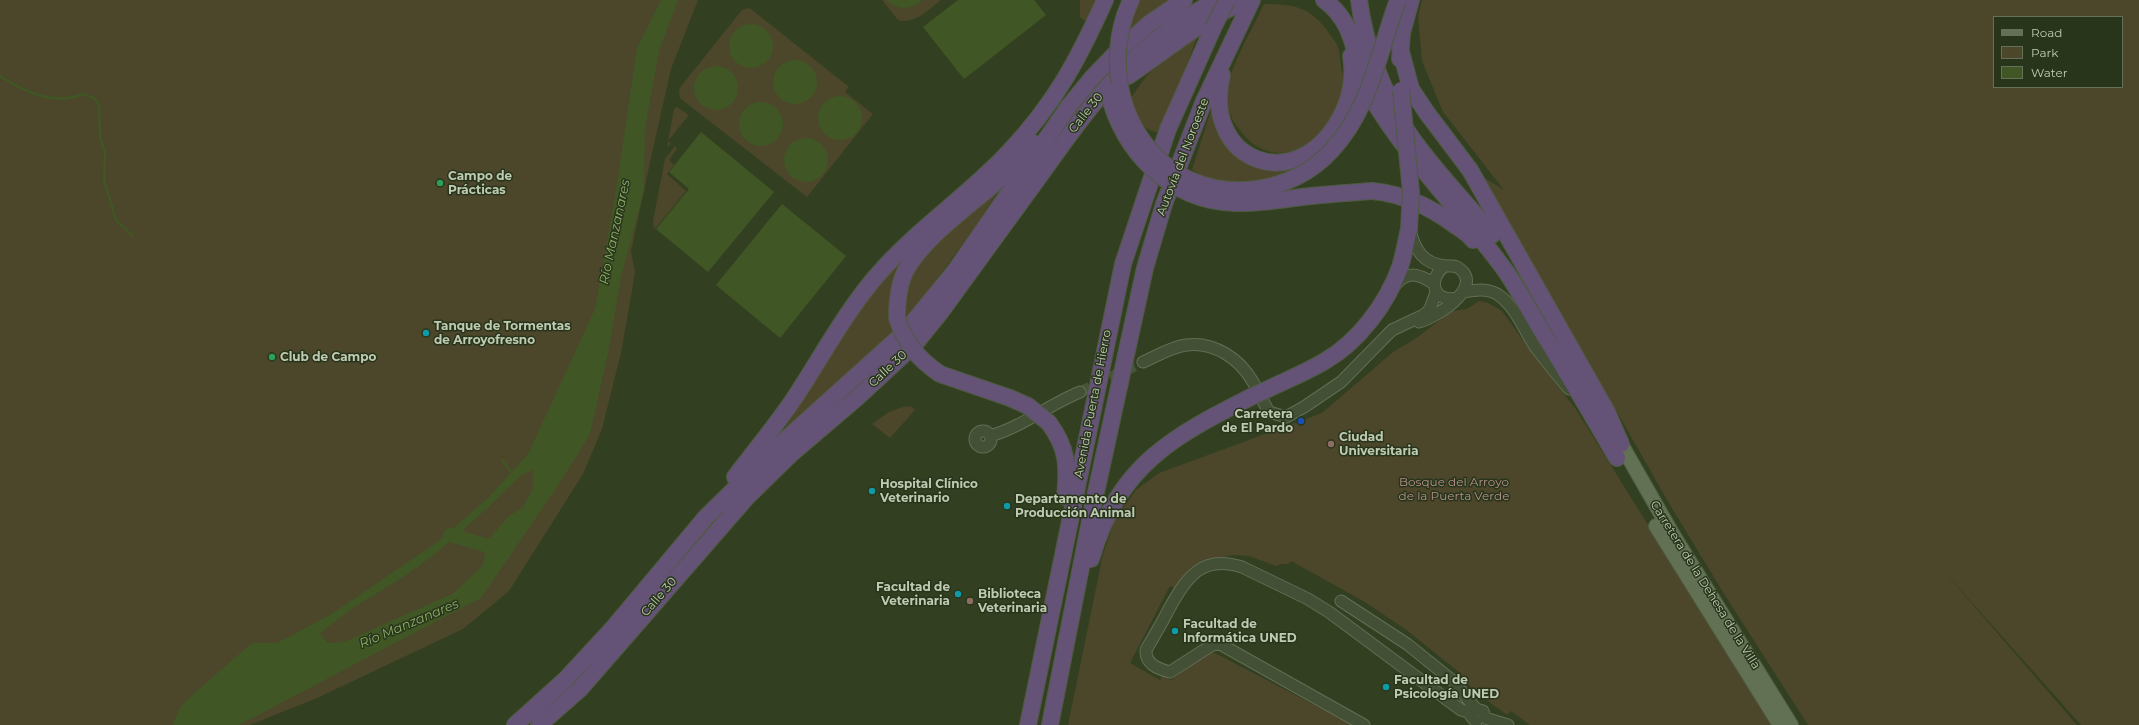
<!DOCTYPE html>
<html>
<head>
<meta charset="utf-8">
<style>
	body { margin:0 }
	#map { position:relative; width:2139px; height:725px; overflow:hidden; background:#324021; font-family:Montserrat,sans-serif }
	canvas { display:block }
	.legend { position:absolute; left:1993px; top:16px; width:130px; height:72px; box-sizing:border-box; background:#28351b; border:1px solid #647157; margin:0; padding:5px 7px; list-style:none; font-size:12px; color:#becbb2 }
	.legend li { display:flex; align-items:center; gap:8px; height:20px }
	.legend b { width:20px; border:1px solid #647157 }
</style>
</head>
<body>
<div id="map">
<canvas width="2139" height="725"></canvas>
<ul class="legend">
<li><b style="height:5px;background:#627054"></b>Road</li>
<li><b style="height:11px;background:#4c462b"></b>Park</li>
<li><b style="height:11px;background:#405725"></b>Water</li>
</ul>
</div>
<script>
const ctx = document.querySelector('canvas').getContext('2d');
ctx.lineJoin = 'round';
function fill(path, color) { ctx.fillStyle = color; ctx.fill(path, 'evenodd'); }
function trace(path, color, width, dash) { ctx.strokeStyle = color; ctx.lineWidth = width; ctx.lineCap = dash ? 'butt' : 'round'; ctx.setLineDash(dash || []); ctx.stroke(path); }
function label(font, color, halo, rows, align = 'center') {
  ctx.font = font + ' Montserrat,sans-serif'; ctx.lineWidth = 3; ctx.setLineDash([]); ctx.textBaseline = 'middle'; ctx.strokeStyle = halo; ctx.fillStyle = color; for (const [text, x, y, turn = 0] of rows) {
    ctx.save(); ctx.translate(x, y); ctx.rotate((+turn || 0) * Math.PI / 180); ctx.textAlign = isNaN(turn) ? turn : align; if (halo) ctx.strokeText(text, 0, 0); ctx.fillText(text, 0, 0); ctx.restore();
  }
}
fill(new Path2D(`
	M0,0h698l-27,69 -20,89 -20,93 4,21 -5,30 -9,51 -19,76 -19,45 -74,117 -46,38 -146,69 -67,27h-250z
	M882,0h59c-12,9 -26,25 -43,20z
	M1080,0h23l-14,24 -9,-7z
	M1131,0h39l-46,36z
	M1422,0h717v725h-58l-140,-157 136,157h-269l-82,-128 -56,-92 -187,-328 21,13 -61,-78 -21,-51 -4,-45zM1994,17h128v70h-128z
	M1264,4c37,0 49,5 70,36 6,8 6,16 7,26 1,6 3,12 3,18 -1,37 -44,83 -82,65 -10,-4 -17,-12 -23,-20 -10,-12 -15,-29 -11,-45 7,-27 24,-54 36,-80z
	M747,8l4,1 98,78 -4,5 28,22 -66,83 -126,-98c-3,-6 -2,-9 1,-14l60,-75z
	M1199,32l-38,102 -27,-10 -7,-21 21,-29z
	M1215,98l30,59 70,-5 -24,21 -38,13 -35,-2 -26,-14z
	M677,107l12,8 -21,26 3,3 -4,3 7,-38z
	M675,146l2,3 -8,11 5,5 -7,9 19,17 -32,39 -1,-9 12,-62z
	M998,192c-41,63 -87,125 -142,177 -24,23 -50,44 -75,65l88,-140 54,-53z
	M1479,301l9,2 14,8 36,50 37,47 198,317h-243l-19,-14 -4,4 -33,-24 -15,-19 -54,-43 -40,-27 -74,-41 -3,3h-6l-6,2 -27,-10 -16,-1 -30,6 -13,7 -15,20 -5,-2 -40,77 30,17 3,-5 8,5 40,-29 142,74h-285l35,-171 12,-35 21,-29 23,-17 163,-60 71,-61 22,-13 37,-28 15,-2z
	M906,406l6,1 3,3 -25,28 -18,-14 17,-12z`), '#4c462b');
fill(new Path2D(`
	M661,0h17l-19,51 -14,77 -1,62 -23,88 -13,75 -18,81 -31,50 -78,114 -242,127h-66l6,-16 11,-12 62,-54h25l53,-28 106,-72 52,-45 40,-44 67,-145 21,-118 21,-143zM533,470v18l-10,19 -14,9 -22,25 -4,24 -29,28 -110,49 -16,1 -8,-9c30,-28 70,-46 103,-71 36,-27 67,-58 100,-89z
	M886,0h36c-10,11 -26,10 -36,0z
	M958,0h76l12,15 -82,64 -41,-52z
	M729 46a22 22 0 1 1 44 0a22 22 0 1 1-44 0Z
	M773 82a22 22 0 1 1 44 0a22 22 0 1 1-44 0Z
	M694 88a22 22 0 1 1 44 0a22 22 0 1 1-44 0Z
	M818 118a22 22 0 1 1 44 0a22 22 0 1 1-44 0Z
	M739 124a22 22 0 1 1 44 0a22 22 0 1 1-44 0Z
	M701,132l73,60 -66,80 -52,-43 33,-40 -20,-17z
	M784 160a22 22 0 1 1 44 0a22 22 0 1 1-44 0Z
	M782,204l64,52 -66,82 -64,-53z`), '#405725');
trace(new Path2D(`
	M0,76c25,16 54,30 83,18l11,4 5,7 1,33 5,14 -1,28 12,40 16,15
	M502,460l11,14`), '#405725', 2.5);
trace(new Path2D(`
	M450,535l53,15`), '#405725', 14);
trace(new Path2D(`
	M1080,392l63,-30`), '#475537', 11, [11, 5.5]);
const minor = new Path2D(`
	M1410,230c5,20 13,34 36,36 5,0 10,-1 14,3 24,19 -25,49 -41,53
	M1445,266c-18,12 -12,37 11,32
	M1393,288c13,-18 25,-15 41,-4
	M1464,292c11,-2 22,-4 33,2 19,12 27,37 39,54 11,14 22,28 33,41
	M1143,362c14,-6 28,-15 43,-17 28,-4 54,14 67,37 6,10 10,20 16,30l17,5 18,-10 37,-25 51,-52 32,-15 6,-6 6,-17
	M975 439a8 8 0 1 1 16 0a8 8 0 1 1-16 0Z
	M990,436c32,-9 58,-31 90,-44
	M1341,601l66,43 46,37 23,28
	M1485,718l23,7
	M1476,722l-5,-6 5,-7 7,2 2,7
	M1364,725l-144,-81 -8,1 -42,27c-12,-3 -25,-8 -24,-22 8,-14 16,-27 23,-41 18,-32 33,-55 73,-42l66,32 21,13 132,98 11,3`);
const major = new Path2D(`
	M1621,444l52,91 118,190
	M1656,526l124,199`);
const highway = new Path2D(`
	M1324,0c36,26 28,65 48,98 38,64 92,115 135,175 15,23 28,47 42,70 23,38 46,77 68,115
	M1359,0c6,46 24,91 48,131 24,37 58,69 85,104
	M1125,15l6,-15
	M1400,48l11,41 16,24 43,57 137,242 14,32
	M1400,59l2,-26 9,-33
	M1222,75c-21,87 75,123 118,43 10,-18 15,-41 11,-62
	M1128,76c40,-27 75,-57 119,-76
	M1372,191c32,3 59,16 84,35 6,4 13,8 17,14
	M897,318c0,-16 1,-33 9,-48 18,-33 61,-62 89,-87 14,-12 26,-27 38,-40
	M940,374l70,24 18,8
	M1264,391c20,-10 41,-18 61,-30 33,-19 62,-57 75,-94 4,-12 6,-26 9,-38
	M1049,423c19,26 19,43 16,74
	M735,477c21,-28 45,-56 64,-86 26,-40 49,-83 81,-119 39,-44 89,-77 129,-120 46,-49 69,-92 96,-152
	M1091,559c27,-94 82,-123 164,-164
	M515,725l50,-45 49,-53 92,-110 77,-75 122,-110 50,-61 114,-165 23,-28 25,-26 33,-29 34,-23
	M539,725l41,-36 167,-192 43,-42 68,-58 56,-52 26,-32c32,-44 64,-88 96,-132 54,-75 96,-138 182,-181
	M1028,725l95,-461 45,-135 45,-101
	M1050,725l43,-219 52,-238 19,-64 40,-103 48,-101`);
trace(minor, '#616e54', 13);
trace(major, '#4f5c42', 16);
trace(highway, '#4e5b41', 18);
trace(minor, '#435036', 11);
trace(major, '#627054', 14);
trace(highway, '#655277', 16);
const highwayBridge = new Path2D(`
	M1125,15c-29,90 32,187 132,174 28,-4 55,-17 74,-38 39,-41 48,-100 67,-151
	M1213,28l14,-28
	M1401,90l10,102 -2,37
	M1108,91c15,61 62,110 127,112 22,1 45,-3 67,-6 23,-3 46,-4 70,-6
	M897,318c8,25 21,41 43,56
	M1255,395l9,-4
	M1028,406l21,17`);
trace(highwayBridge, '#4e5b41', 18, []);
trace(highwayBridge, '#655277', 16);
for (const [x, y, r, color] of [
	[440,183,4,"#2e9e5b"],
	[426,333,4,"#0f9aa8"],
	[272,357,4,"#2e9e5b"],
	[1301,421,4,"#1a4fb4"],
	[1331,444,4,"#8d6e63"],
	[872,491,4,"#0f9aa8"],
	[1007,506,4,"#0f9aa8"],
	[958,594,4,"#0f9aa8"],
	[970,601,4,"#8d6e63"],
	[1175,631,4,"#0f9aa8"],
	[1386,687,4,"#0f9aa8"]
]) { const dot = new Path2D(); dot.arc(x, y, r, 0, 2 * Math.PI); ctx.fillStyle = color; ctx.fill(dot); trace(dot, '#28351b', 1.5); }
label('12px', '#becbb2', '#28351b', [
	["Calle 30",1086,113,-52],
	["Autovía del Noroeste",1183,157,-69],
	["Calle 30",888,369,-43],
	["Avenida Puerta de Hierro",1093,404,-79],
	["Carretera de la Dehesa de la Villa",1705,585,58],
	["Calle 30",659,597,-49]
]);
label('bold 12px', '#becbb2', '#28351b', [
	["Campo de",448,176],
	["Prácticas",448,190],
	["Tanque de Tormentas",434,326],
	["de Arroyofresno",434,340],
	["Club de Campo",280,357],
	["Carretera",1293,414,"right"],
	["de El Pardo",1293,428,"right"],
	["Ciudad",1339,437],
	["Universitaria",1339,451],
	["Hospital Clínico",880,484],
	["Veterinario",880,498],
	["Departamento de",1015,499],
	["Producción Animal",1015,513],
	["Facultad de",950,587,"right"],
	["Veterinaria",950,601,"right"],
	["Biblioteca",978,594],
	["Veterinaria",978,608],
	["Facultad de",1183,624],
	["Informática UNED",1183,638],
	["Facultad de",1394,680],
	["Psicología UNED",1394,694]
], 'left');
label('12px', '#b6928c', '#28351b', [
	["Bosque del Arroyo",1454,482],
	["de la Puerta Verde",1454,496]
]);
label('italic 13px', '#8cad67', '#28351b', [
	["Río Manzanares",615,232,-78],
	["Río Manzanares",409,624,-23]
]);
</script>
</body>
</html>
